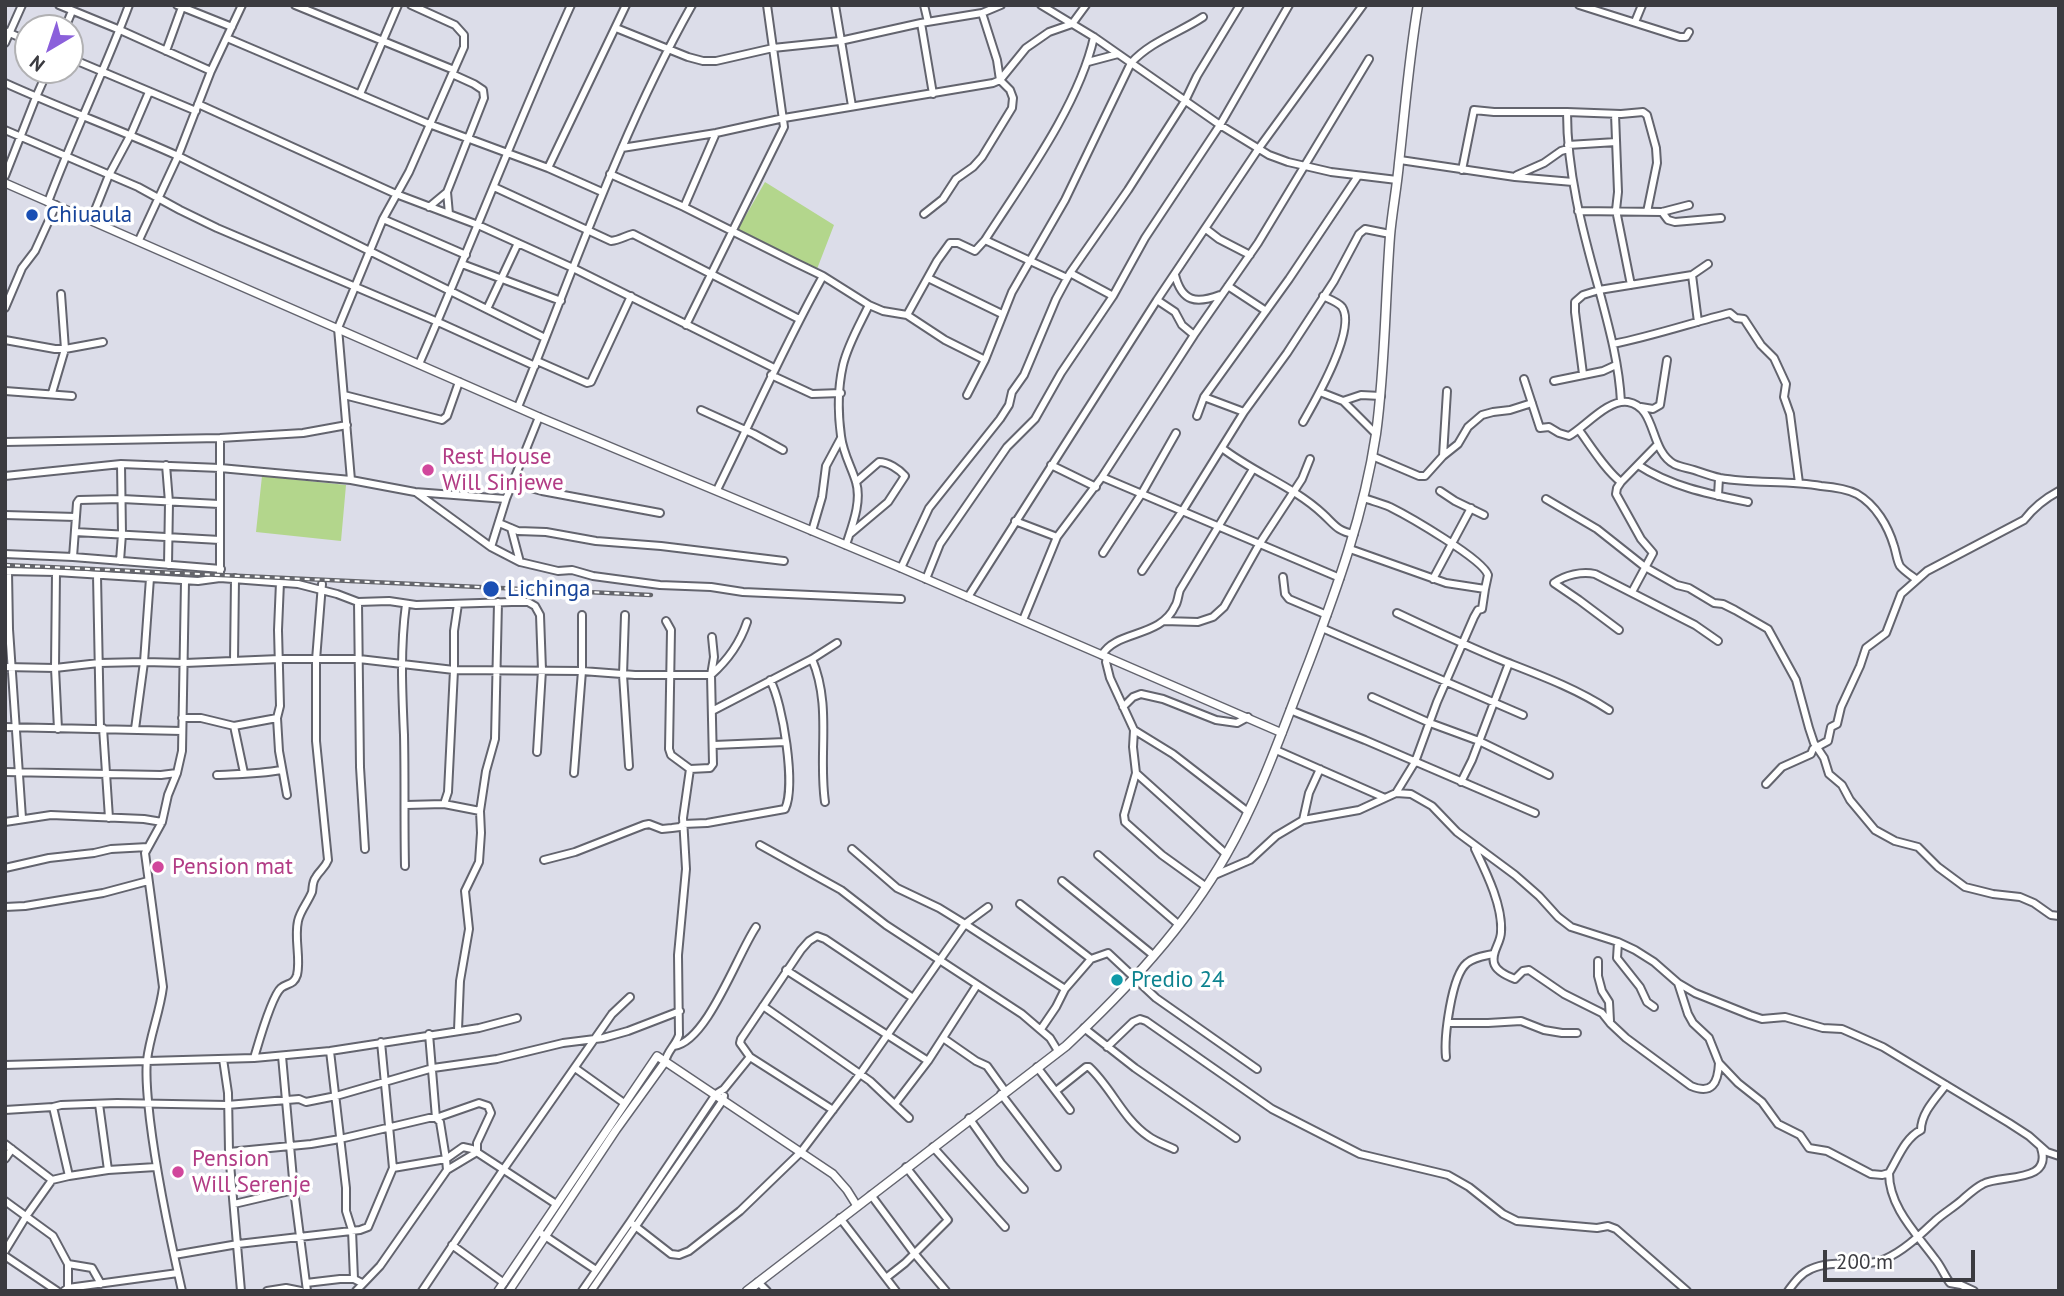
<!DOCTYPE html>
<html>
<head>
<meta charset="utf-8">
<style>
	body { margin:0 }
	#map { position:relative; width:2064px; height:1296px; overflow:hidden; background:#dcdde9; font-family:"PT Sans",sans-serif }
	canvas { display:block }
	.frame { position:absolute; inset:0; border:7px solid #3b3b40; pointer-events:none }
	.north { position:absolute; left:14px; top:14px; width:70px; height:70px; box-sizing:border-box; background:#fff; border:2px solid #b1b1b3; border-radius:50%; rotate:219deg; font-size:19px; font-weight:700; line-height:28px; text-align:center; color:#3b3b40 }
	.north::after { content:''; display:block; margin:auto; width:24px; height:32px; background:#8b60db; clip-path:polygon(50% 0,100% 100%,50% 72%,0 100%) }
	.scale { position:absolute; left:1823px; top:1250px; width:152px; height:32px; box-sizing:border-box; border:4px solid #3b3b40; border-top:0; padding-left:9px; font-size:21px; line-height:24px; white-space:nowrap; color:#3b3b40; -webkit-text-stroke:5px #fff; paint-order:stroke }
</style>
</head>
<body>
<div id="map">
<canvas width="2064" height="1296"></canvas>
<div class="frame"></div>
<div class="north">N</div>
<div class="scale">200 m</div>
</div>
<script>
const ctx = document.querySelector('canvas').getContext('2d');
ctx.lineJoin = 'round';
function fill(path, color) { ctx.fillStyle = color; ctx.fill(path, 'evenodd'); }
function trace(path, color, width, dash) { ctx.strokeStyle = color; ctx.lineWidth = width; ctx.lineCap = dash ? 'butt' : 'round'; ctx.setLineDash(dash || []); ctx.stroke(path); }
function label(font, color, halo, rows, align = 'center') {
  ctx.font = font + ' "PT Sans",sans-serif'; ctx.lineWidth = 7; ctx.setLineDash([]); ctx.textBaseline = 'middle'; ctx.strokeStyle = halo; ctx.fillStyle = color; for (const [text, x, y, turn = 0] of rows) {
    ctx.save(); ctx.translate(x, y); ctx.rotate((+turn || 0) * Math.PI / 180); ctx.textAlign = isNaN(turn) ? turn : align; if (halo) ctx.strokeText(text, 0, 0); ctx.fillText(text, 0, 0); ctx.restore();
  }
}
fill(new Path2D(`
	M765,182l69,43 -17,44 -79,-40z
	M262,476l84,9 -5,56 -85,-9z`), '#b3d68c');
const minor = new Path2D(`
	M59,5l61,25 91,41
	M177,5l55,22
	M295,5l159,65
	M835,5l17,101
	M924,5l4,17
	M1041,5l53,32 126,88 49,30 19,7 43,10 66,8
	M1579,5l101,32h6l3,-5
	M1635,22l7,-17
	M921,23l12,71
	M65,28l7,-17
	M616,28l72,29 15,4h13l57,-13 67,-7 81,-18 61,-10 19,-8
	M5,31l23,10
	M227,38l202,86 119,44 54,24
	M5,43l17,-38
	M166,51l16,-44
	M70,58l126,53
	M1088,62l30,-8
	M5,83c57,26 116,47 173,73l367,182
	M360,94l38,-89
	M198,104l198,90 82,31 95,43 201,100
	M1567,112c0,60 15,117 31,174 10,38 21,76 23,116
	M1615,114l3,78 -2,18 15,75
	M5,130l133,57 42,23 37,18 221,94 97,44
	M1568,145l48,-3
	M622,148l94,-15 68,-15 209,-35 7,-3 26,-32 23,-16 23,-8 14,-19
	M1400,160l115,17 58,5
	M548,168l78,-163
	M1462,170l12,-60 20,2h73l54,2 22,-2 4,3 9,33 1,15 -10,49
	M610,174l74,33 110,55 29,14 46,29 14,6 24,4 38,25 40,20
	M1517,175l27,-12 17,-12 7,-2
	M5,176l31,-79 12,-27
	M494,187l117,54c9,-1 14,-5 22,-7l166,85
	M48,202c25,-67 56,-130 81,-197
	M429,207l18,-15
	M684,207l32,-74
	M1578,211l84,1 27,-7
	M1662,212l6,8 7,2 46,-4
	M449,214l-2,-22 37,-94 -1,-8 -9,-6 -22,-10
	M924,214l19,-15 13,-20 17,-12 9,-10 30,-49 1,-10 -3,-8 -10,-10 -3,-20 -15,-47
	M383,219l83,36
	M91,220l18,-45 22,-41 18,-42
	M1206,229l13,10 31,16
	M139,240l39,-84 33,-85 31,-66
	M985,240l82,38
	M462,264l99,37
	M1070,273l43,23
	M1175,275c7,27 21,29 45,20
	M1692,275l6,47
	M928,278l74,36
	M1228,286l38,25
	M1157,300l18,12 7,13 12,10
	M5,308l17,-40 13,-17 21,-46
	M487,309l31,-66
	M907,315l30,-54 13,-18h8l17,8 10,-11c38,-59 94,-135 109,-203
	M686,325l98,-198 -17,-122
	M5,340l50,9h10l38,-7
	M1613,344c40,-8 78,-21 117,-31l6,5 8,1 17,26 13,13 12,26 -2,13 6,17 9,69
	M537,361l50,22 4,-1 40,-86
	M419,364c52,-119 98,-240 152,-359
	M1583,374l-8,-62v-10l8,-7 16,-5 93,-15 16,-11
	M771,375l41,19 29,-1
	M1524,379l16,49 9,-1 10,6 10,3c17,-10 39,-37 59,-34 29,5 21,48 46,62 6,3 14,4 20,6 9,3 17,6 26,8 33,6 68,2 101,8 12,1 26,3 36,8 19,11 31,32 37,52 2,6 3,15 6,20 4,5 12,10 17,14
	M1554,381l49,-10 13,-6
	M5,391l67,5
	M1320,392l23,9 33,33
	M52,393l13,-44 -4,-55
	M344,395l98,25 5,-4 12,-34
	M967,395l18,-35 27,-68 53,-92 66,-137c20,-22 48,-30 72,-46
	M1204,397l40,15
	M1343,401l18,-6 20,1
	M518,407c55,-135 102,-274 174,-402
	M1641,407l12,2 7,-4 7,-45
	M701,410l53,24 29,16
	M1197,416l7,-19 85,-118 69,-103
	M1303,422c12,-21 54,-93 39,-115 -4,-5 -13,-8 -19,-11
	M1579,430c11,15 27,41 42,52
	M5,442l215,-4 83,-5 44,-8
	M1222,448c32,25 71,38 101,66 12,11 14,17 31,20
	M1372,456l47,20h6l18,-20 4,-65
	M1443,456l15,-12 10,-17 14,-12 11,-3 17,-2 22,-7
	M166,465l3,37 -1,63
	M1051,465l45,22
	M1638,465c34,22 71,29 110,37
	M5,476l116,-12 99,4v-30
	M1102,477l238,101
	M351,480l-13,-152 45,-109 26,-47 55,-125v-12l-9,-10 -44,-20
	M512,483l30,8 118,22
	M717,490c35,-71 67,-144 106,-214
	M1440,491l15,10 29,14
	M417,493l74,54 29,15
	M1718,496l1,-18
	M1546,499l51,30 48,38 32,18 12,3 25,15 9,1 12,6 33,19 28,51 13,48 5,15 10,15 5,16 13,11 8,15 25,30 20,11 23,6 20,20 27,20 28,7 27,3 14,6 17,12 8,1
	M5,515l71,2
	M1015,521l42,16
	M499,523l19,8 28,1 50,9 65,5 123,15
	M511,528l9,34 38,9 14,-1 21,6 67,9 51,2 32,5 158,7
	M812,531l10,-34 4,-31 15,-28
	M75,532l145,8
	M850,534l38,-32 17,-26c-6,-7 -17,-14 -26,-14l-23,20
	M846,545c6,-19 16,-43 10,-63 -5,-16 -13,-29 -15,-46 -3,-22 -3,-49 2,-71 5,-21 17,-41 26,-60
	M491,547l15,-48
	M1350,549l96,34 39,6 3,-14c-5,-16 -80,-59 -98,-68 -9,-4 -18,-6 -26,-9
	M1103,553l39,-60 34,-60
	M5,554l68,3 148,12
	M73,557l4,-54 2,-3 43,-1 97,5
	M120,561l2,-27 -1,-70
	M901,568l28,-60 71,-89 9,-14 3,-13 12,-17 32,-76 14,-26 58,-83 57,-89 12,-25 43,-71
	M5,571l51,1 142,9 22,-3v-110l131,12 64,12 91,7 33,-82
	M8,571l1,58 13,189
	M1142,571l41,-61 61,-98 43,-59 47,-72 25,-47 6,-5 25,5
	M56,572l-1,96 3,61
	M97,575l3,153
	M1283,577l2,17 4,5 38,16
	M220,578l78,6 39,10 21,8 31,-1 27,4 96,-3h16l7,4 5,9 2,55 -5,82
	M926,579l14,-35 67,-97 28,-28 26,-46 52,-77 32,-58 75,-113 69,-120
	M1433,579l38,-71
	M280,582l-2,48 2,76 -3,12 2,33 8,44
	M1632,592l21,-39 -12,-14 -25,-45 1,-6 4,-6 36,-37
	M968,597l189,-297 102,-152 104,-143
	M358,602l2,165 5,82
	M1397,613c36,17 72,34 109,49 36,14 71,27 103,48
	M625,615l-2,60 6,91
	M1023,620l34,-83 45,-60 92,-142 64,-92 111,-184
	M1164,621l34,1 15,-5 11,-10 36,-64 42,-64 8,-20
	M1322,628l201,87
	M1619,630l-40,-30 -25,-17c11,-8 28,-12 41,-9l100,51 23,16
	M1102,655c14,-25 59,-17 73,-49 3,-4 3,-11 5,-16l73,-121
	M1107,657l-1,5 4,16 24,52 -1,17 3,26 -12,42 1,7 37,33 43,31
	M812,659c20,47 6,95 13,143
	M234,661l1,-83
	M5,667l50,1 44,-5 45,-1 41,1 94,-4h80l95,11 128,1 53,4h76c17,-15 29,-32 36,-53
	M1372,697l58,26 49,18 70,34
	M1123,707l10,-10 8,-3 22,5 53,21 21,3 11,-6
	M1290,710l75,30 170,73
	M712,711l100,-52 25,-16
	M182,718h19l33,8 43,-8
	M234,726l10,47
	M5,727l177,4
	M103,728l6,90
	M135,729l9,-67 6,-84
	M1134,730l39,24 75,58
	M714,745l71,-3
	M1276,750l109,48
	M690,769l20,-1 3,-4 -2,-89 3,-18 -2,-20
	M5,772l156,3 16,-2
	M574,773l8,-102v-56
	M1136,773l90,81
	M217,775c22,-1 43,-1 64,-5
	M1461,782l11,-22 37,-97
	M1766,784l16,-17 29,-13 2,-5 15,-8 3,-14 6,-3 4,-17 19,-41 6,-18 20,-15 15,-39 26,-23 97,-51c10,-13 20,-21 35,-29
	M1396,793l19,-31 22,-60 37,-85 4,-7 4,-1 3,-20
	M444,804l4,-12 6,-122v-39l4,-27
	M406,805l38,-1 36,7
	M1303,820l6,-27 11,-24
	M5,822l46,-7 93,4 18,3
	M760,845l81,45 45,35 136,89 28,24 8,13
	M852,849l45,39 42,20 26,16 100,65
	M1475,849c11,23 28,57 26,83 0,11 -10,20 -7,31 2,8 13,13 21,16l8,-8 6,-1 35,24 38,19 8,10 16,15 65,48c21,9 27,-3 28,-23
	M1098,855l80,69
	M544,860l31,-8 69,-27 5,-1 13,5 10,-1 8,-1 3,-3 24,-1 78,-14c11,-23 -2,-106 -15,-129
	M405,866c-1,-44 0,-87 -1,-131 -2,-44 -4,-87 2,-131
	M5,868l44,-10 45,-5 17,-4 37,-2
	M1215,875l35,-15 26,-24 27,-16 56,-10 37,-17 15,1 21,12 25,26 58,43 24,21 19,21 13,10 47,15 17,8 19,12 24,21 17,10 55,22 12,4 23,-2 38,11 19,1 41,18 126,76 20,13 18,16 12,4
	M1062,881l91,74
	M1020,904l71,55
	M5,907l20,-1 78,-13 45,-12
	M1618,942l-1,16 23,29 7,15 7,5
	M1598,961v15l4,15 7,11 1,19
	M786,970l142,91
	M1678,983l10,31 5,9 16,15 10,25 19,20 24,19 16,22 22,11 9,13 18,3 44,23 11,1 7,-2c0,34 27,60 46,86 6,7 9,16 15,24l11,2 13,6
	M763,1006l107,75 39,37
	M1448,1023h40l33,-2 23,9 18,3h15
	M1084,1028l51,40 101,70
	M1041,1029l15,-22 9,-18 26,-30 17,-6 48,45 101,71
	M458,1030l2,-49 9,-52 -4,-38 14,-29 2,-29 -1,-22 6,-40 9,-32 3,-137
	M429,1034l7,84 43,-15 9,3 3,7 -14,30v9l-30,18
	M943,1038l33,23 11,5 18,25
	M674,1046c33,-4 64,-93 82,-119
	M1107,1047l26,-25 7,-3 6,2 126,88 88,45 88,21 21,12 34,27 14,7 80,7 11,-2 8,3 71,62
	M330,1051l16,137v23l6,19 2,49 8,4
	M282,1056l12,134 13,101
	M1446,1057c-2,-19 5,-81 21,-94 7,-6 17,-7 26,-9
	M254,1058c4,-13 17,-61 27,-70 6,-5 13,-3 16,-13 4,-17 -3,-36 1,-54 2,-10 10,-19 14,-29 1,-5 0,-10 4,-15 4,-7 9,-9 12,-17l-12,-119v-81l6,-76
	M223,1059l5,34 1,59 12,139
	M665,1062c2,-11 11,-17 14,-27l-1,-80 8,-86 -3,-51 7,-49 -19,-14 -2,-6 2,-119 -5,-9
	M5,1065l249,-7 76,-7 149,-23 38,-10
	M1037,1067l33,43
	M575,1068l49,35
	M1056,1091l30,-24h3c22,20 34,52 59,69 8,6 18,9 26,13
	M1001,1094l56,73
	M99,1104l9,66
	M895,1104l33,-43 49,-76
	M53,1107l16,69
	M5,1110l48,-3 8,-2 56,-2 110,2 72,-6 7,3 30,-6 97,-28 64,-9 66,-16 40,-5 25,-7 52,-20
	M833,1110l-83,-53 -10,-14 1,-4 60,-89 8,-9 8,-5 8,3 88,59
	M969,1118l32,45 23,26
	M5,1144l47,36
	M933,1147l72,80
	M229,1152l82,-8 29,-5 89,-21h7l4,4 6,37 17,-12 9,2 84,55
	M5,1159l7,-10
	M1889,1173c9,-15 16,-35 32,-43 0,-17 15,-32 25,-45
	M871,1195l43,58 32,38
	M5,1201l48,35 15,28v27
	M234,1204l60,-14
	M840,1218l56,73
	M630,1222l41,32 8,1 10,-4 51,-40 61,-59 59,-78 105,-150 23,-17
	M542,1234l54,36
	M452,1245l52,38
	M5,1251l22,-36 25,-35 17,-4 39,-6 48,-3
	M174,1255l64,-11 122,-14 8,-3 25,-59 -12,-126
	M5,1256l52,35
	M68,1264l24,4 9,16
	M886,1278l19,-15 43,-43 -42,-53
	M758,1282l9,9
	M306,1283l34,-4h14
	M64,1291l4,-3 110,-15
	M182,1291c-13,-57 -25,-113 -32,-171 -2,-19 -5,-41 -3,-60 3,-25 13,-48 16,-73l-18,-134 17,-31 6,-27 9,-22 5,-22 3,-170
	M267,1291l19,-3 15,3
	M356,1291l24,-25 67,-96 -1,-11 -53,9
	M422,1291l81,-121 109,-156 18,-17
	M582,1291l48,-69 86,-128 8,-5 26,-32
	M591,1291l132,-191 1,-4
	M1788,1291c6,-8 13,-18 23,-22 23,-11 51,0 74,-10 19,-8 36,-25 51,-39 8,-7 18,-13 26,-20 7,-6 13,-12 21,-16 18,-10 70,0 58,-36`);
const tertiary = new Path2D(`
	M5,183l534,234 362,151 381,165
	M498,1291l159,-235 176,118 14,16 10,16
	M509,1291l107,-161 49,-68`);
const secondary = new Path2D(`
	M747,1291l319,-245c60,-56 119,-119 160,-191 35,-61 57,-127 83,-193 28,-74 55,-148 67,-228 9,-65 9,-132 14,-198 2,-24 7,-49 9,-73 6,-53 10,-105 19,-158`);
trace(minor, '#63646e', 10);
trace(tertiary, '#63646e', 10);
trace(secondary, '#63646e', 11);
trace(minor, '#fff', 6);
trace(tertiary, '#fff', 7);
trace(secondary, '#fff', 8);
const rail = new Path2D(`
	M5,565l646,30`);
trace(rail, '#64656b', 4.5);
trace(rail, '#fff', 2, [5]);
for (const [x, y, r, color] of [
	[32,215,7,"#1a4fb4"],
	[428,470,7,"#d1479c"],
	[491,589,9,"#1a4fb4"],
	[158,867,7,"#d1479c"],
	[1117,980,7,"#0f9aa8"],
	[178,1172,7,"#d1479c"]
]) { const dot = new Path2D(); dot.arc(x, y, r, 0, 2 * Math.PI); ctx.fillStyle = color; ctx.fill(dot); trace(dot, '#fff', 2.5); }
label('23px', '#164399', '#fff', [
	["Chiuaula",46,215],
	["Lichinga",507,589]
], 'left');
label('23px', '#b23c85', '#fff', [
	["Rest House",442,457],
	["Will Sinjewe",442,483],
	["Pension mat",172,867],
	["Pension",192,1159],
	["Will Serenje",192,1185]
], 'left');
label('23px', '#0d838f', '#fff', [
	["Predio 24",1131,980]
], 'left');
</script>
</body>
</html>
